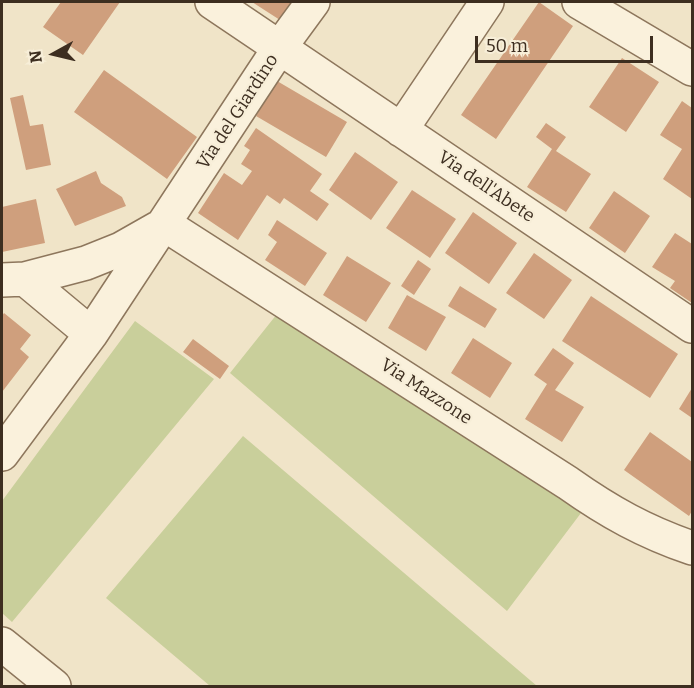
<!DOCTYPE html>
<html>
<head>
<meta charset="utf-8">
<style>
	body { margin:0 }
	#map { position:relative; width:694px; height:688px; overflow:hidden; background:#f0e4c8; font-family:Bitter,serif }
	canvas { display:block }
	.frame { position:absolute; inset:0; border:3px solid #3d2e20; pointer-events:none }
	.north { position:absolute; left:24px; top:24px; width:60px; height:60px; -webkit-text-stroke:4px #f7eed8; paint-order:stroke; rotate:262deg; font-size:16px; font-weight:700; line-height:24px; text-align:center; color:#3d2e20 }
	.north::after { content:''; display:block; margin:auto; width:21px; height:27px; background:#3d2e20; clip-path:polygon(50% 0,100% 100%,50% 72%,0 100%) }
	.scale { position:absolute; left:475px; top:36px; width:178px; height:27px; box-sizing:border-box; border:3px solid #3d2e20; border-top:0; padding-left:8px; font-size:18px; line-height:21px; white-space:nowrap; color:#3d2e20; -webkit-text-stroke:4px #f7eed8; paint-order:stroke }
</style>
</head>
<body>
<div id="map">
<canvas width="694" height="688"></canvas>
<div class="frame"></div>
<div class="north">N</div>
<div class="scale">50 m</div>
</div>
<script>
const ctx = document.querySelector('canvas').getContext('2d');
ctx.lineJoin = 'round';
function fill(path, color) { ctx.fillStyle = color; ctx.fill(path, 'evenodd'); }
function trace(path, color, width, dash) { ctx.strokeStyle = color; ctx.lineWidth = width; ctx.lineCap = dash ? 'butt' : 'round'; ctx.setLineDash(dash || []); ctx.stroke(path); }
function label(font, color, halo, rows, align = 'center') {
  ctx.font = font + ' Bitter,serif'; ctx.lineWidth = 4.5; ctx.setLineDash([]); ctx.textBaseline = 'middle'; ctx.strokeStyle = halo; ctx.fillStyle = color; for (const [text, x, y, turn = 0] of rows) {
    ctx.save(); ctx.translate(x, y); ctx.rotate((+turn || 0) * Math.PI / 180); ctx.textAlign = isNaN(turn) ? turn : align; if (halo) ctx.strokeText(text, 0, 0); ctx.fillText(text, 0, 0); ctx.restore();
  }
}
fill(new Path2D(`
	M277,314l246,156 58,43 -74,98 -277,-238z
	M135,321l79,58 -202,243 -10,-9v-112z
	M243,436l294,250h-327l-104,-88z`), '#c9cf9b');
fill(new Path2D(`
	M61,2h59l-37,53 -40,-28z
	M252,2h41l-13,18z
	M539,2l34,24 -77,113 -35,-24z
	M622,58l37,24 -33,50 -37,-25z
	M104,70l93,67 -30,42 -93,-67z
	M277,81l70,41 -21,35 -70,-41z
	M23,95l7,31 13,-2 8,41 -25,5 -16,-72z
	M682,101l10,7v91l-29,-20 19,-30 -22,-14z
	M546,123l20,14 -10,14 35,23 -25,38 -39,-25 25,-38 -16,-12z
	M256,128l66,46 -12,17 19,13 -12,17 -33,-23 -4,6 -13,-9 -29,45 -40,-27 26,-40 18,12 10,-14 -11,-7 9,-14 -6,-4z
	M355,152l43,30 -27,38 -42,-30z
	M96,171l5,12 21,14 4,9 -51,20 -19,-37z
	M412,190l44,29 -26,39 -44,-30z
	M614,191l36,25 -25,37 -36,-25z
	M36,199l9,44 -43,9v-45z
	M473,212l44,31 -28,41 -44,-31z
	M277,220l50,33 -22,33 -40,-26 12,-18 -9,-7z
	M675,233l17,11v59l-22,-15 5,-7 -23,-14z
	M534,253l38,27 -28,39 -38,-26z
	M347,256l44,27 -25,39 -43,-27z
	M418,260l13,9 -17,26 -13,-9z
	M460,286l37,23 -12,19 -37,-22z
	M407,295l39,22 -20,34 -38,-23z
	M591,296l87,58 -28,44 -88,-57z
	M4,313l27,22 -11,14 9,8 -27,35v-76z
	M473,338l39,25 -22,35 -39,-25z
	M193,339l36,27 -9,13 -37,-27z
	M553,348l21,15 -19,27 29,17 -22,35 -37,-23 22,-35 -13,-9z
	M692,388v30l-13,-9z
	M650,432l42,30v49l-3,5 -65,-46z`), '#cf9f7d');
const minor = new Path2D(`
	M212,2l480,324
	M579,2l113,67
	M401,130l86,-128
	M164,224l404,259c41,29 77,49 124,65
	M25,279l66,55
	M2,280l23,-1 61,-16 35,-14 37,-21
	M2,454l89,-120 189,-287 33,-45
	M2,644l52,42`);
trace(minor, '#8d765c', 36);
trace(minor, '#faf1dc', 33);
label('18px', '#3d2e20', '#f7eed8', [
	["Via del Giardino",238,112,-57],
	["Via dell'Abete",486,187,34],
	["Via Mazzone",426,392,33]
]);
</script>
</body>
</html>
